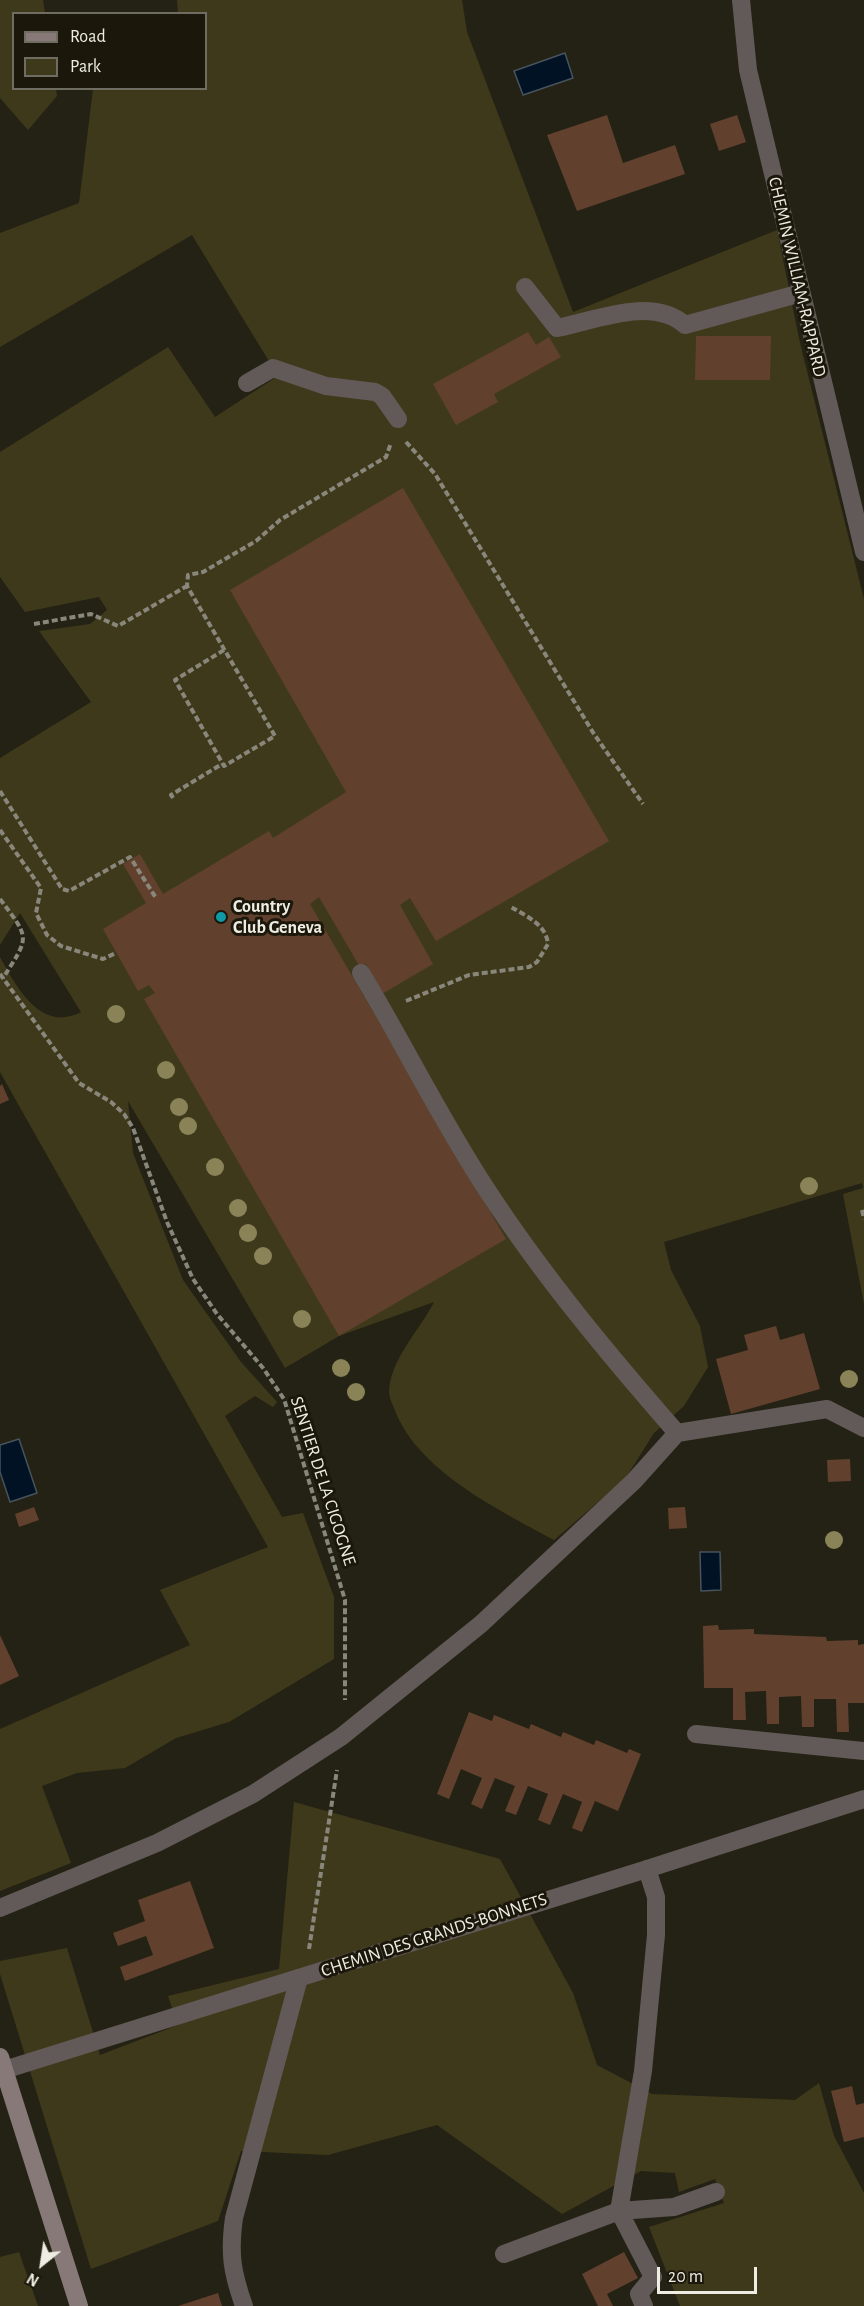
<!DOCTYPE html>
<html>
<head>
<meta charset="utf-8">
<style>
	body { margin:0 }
	#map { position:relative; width:864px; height:2306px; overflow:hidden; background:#242214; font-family:"Alegreya Sans",sans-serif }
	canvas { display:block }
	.legend { position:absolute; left:12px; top:12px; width:195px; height:78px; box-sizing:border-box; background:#1b180b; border:2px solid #6f6d61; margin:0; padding:8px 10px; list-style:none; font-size:18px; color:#eeece3 }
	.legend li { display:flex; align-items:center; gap:12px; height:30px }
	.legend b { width:30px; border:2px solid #6f6d61 }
	.north { position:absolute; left:12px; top:2234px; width:60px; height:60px; -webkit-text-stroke:4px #1b180b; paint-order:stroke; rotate:210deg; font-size:16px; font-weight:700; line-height:24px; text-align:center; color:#eeece3 }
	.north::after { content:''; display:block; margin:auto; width:21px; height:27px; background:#eeece3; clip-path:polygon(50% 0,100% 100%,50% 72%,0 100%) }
	.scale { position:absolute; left:657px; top:2267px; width:100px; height:27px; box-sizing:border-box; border:3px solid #eeece3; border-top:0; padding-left:8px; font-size:18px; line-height:21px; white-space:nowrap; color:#eeece3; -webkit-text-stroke:4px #1b180b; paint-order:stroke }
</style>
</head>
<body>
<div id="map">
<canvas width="864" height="2306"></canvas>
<ul class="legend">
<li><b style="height:8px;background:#877977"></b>Road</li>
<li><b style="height:16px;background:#3f391b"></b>Park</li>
</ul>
<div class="north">N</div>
<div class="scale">20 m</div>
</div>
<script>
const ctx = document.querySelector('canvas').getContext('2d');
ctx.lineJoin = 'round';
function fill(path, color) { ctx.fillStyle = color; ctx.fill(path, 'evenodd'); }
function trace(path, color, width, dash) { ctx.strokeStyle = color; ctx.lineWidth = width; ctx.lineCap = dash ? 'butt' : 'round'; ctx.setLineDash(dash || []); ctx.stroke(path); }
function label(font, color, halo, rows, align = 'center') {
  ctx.font = font + ' "Alegreya Sans",sans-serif'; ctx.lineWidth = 6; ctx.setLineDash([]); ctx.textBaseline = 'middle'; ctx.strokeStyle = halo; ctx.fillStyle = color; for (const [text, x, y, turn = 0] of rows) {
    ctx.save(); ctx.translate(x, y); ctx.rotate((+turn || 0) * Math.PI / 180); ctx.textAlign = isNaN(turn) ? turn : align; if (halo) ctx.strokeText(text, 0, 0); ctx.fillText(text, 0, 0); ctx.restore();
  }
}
fill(new Path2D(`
	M0,0h43l2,13 -31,1v74l42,1 1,7 -29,34 -28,-32z
	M177,0h285l5,32 106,280 204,-82 23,113 64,256v705l-21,-110 20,-6 -1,-5 -198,59 7,28 29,56 8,41 -24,39 -30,27 -29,46 -71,61c-55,-30 -138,-70 -160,-132 -2,-5 -5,-11 -5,-17 2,-33 31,-61 45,-89l-95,34 -54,32 -157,-267 5,52 50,127 58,82 36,40 -4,5 -18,-11 -30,20 57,101 21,-4 31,84v62l-105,63 -53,16 -51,30 -48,5 -35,13 29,77 -71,28v-162l190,-84 -30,-55 108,-43 -268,-475v-115c17,31 41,76 81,55l-61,-99 -20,32v-187l91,-56 -52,-71 51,-7 17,-14 -8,-13 -74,15 -25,-35v-125l168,-105 47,70 63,-41 -86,-141 -192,112v-114l79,-30 14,-114 113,-1v-74l-28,-1z
	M294,1802l206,57 73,134 24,72 55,29 143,6 24,-17 15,53 30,57v113h-184l-31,-79 75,-24 -9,-24 -36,13 -4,-19 -34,-2 -79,43 -125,-89 -109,30 -87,-4 -23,70 -127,48 -91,-295v-13l67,-13 33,107 78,-30 -10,-29 111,-27z
	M19,2252l19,54h-38v-49z`), '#3f391b');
const water = new Path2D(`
	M565,53l8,25 -50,17 -9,-24z
	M19,1439l18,54 -27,9 -10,-30v-27z
	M700,1552h20l1,38 -20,1z`);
fill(water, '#001223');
trace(water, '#47535d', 1.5);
fill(new Path2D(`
	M607,115l16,48 52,-18 10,29 -108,37 -30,-76z
	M737,115l9,27 -27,9 -9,-27z
	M528,332l8,13 13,-8 12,20 -67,37 4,8 -42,23 -23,-41z
	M696,336h75l-1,44h-75z
	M403,488l206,353 -173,100 -26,-43 -10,7 33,59 -51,30 -16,-30 -6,3 -41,-70 -9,7 196,335 -167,97 -195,-337 11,-6 -6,-8 -11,6 -35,-62 43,-26 -23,-39 17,-10 23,40 106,-63 4,7 73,-46 -116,-202z
	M2,1084l7,16 -9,4v-18z
	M776,1326l4,14 24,-7 16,56 -89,25 -15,-55 32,-9 -4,-15z
	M850,1459l1,22 -23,1 -1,-22z
	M34,1507l5,13 -20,7 -4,-13z
	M685,1507l2,21 -18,1 -1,-21z
	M718,1625l1,5 35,-1v5l72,3 1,4 31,-1v5l6,-1v59h-16l1,29h-12l-1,-33h-22v28h-12l-1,-31 -22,1v27h-12l-1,-33 -21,1 1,28h-13v-32h-29l-1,-62z
	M0,1635l19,41 -19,9z
	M469,1712l23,9 2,-6 35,14 2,-5 30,13 2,-5 31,13 2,-5 31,13 2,-4 12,5 -23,57 -23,-10 -13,31 -10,-4 10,-26 -19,-8 -13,31 -12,-5 10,-26 -20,-8 -12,29 -11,-4 10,-25 -20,-8 -13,31 -11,-5 11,-26 -21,-9 -12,30 -12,-5z
	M190,1881l24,67 -89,33 -5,-14 33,-12 -7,-19 -28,10 -5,-13 32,-12 -7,-21z
	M852,2086l4,19 8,-2v34l-20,5 -13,-51z
	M624,2252l14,26 -31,16 6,12h-15l-16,-32z
	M218,2293l4,13h-44z`), '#61412d');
trace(new Path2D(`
	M406,442l29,32 159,260 49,70
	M34,624l57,-10 27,12 69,-40
	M224,650l-49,30 49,86 51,-30 -88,-150 1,-11 15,-3 53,-31 24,-21 106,-63 5,-14
	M0,791l62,98 7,2 61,-34 26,41
	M173,798l-2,-3 51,-31
	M0,830l41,58 -5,25 11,22 14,11 42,13 13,-6
	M0,899c30,40 30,37 3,79
	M0,974l79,109 32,19 13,12 9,14 34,94 26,57 24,35 46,54 21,31 61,201v100
	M406,1001l63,-26 60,-8 8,-5 11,-18c-2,-20 -22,-28 -37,-37
	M862,1210l2,9
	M309,1949l28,-179`), '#89877c', 4, [6, 3]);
trace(new Path2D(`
	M525,287l32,41c40,-8 95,-32 128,-3l116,-32
	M247,383l26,-15 53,18 49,6 7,4 16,23
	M361,973c43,71 80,147 126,217 56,86 122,165 190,243
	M696,1734l168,17
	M0,1908l157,-65 96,-49 88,-57 140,-113 153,-143 43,-48 150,-24 37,19
	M504,2254l115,-43 55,-4 42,-15
	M244,2306c-12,-34 -15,-52 -10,-88l65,-240
	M644,2306l-5,-12 14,-17 -34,-66 24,-140 13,-136v-38l-9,-28`), '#625a58', 18);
trace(new Path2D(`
	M741,0l7,70 116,482
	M4,2070l643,-201 217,-70`), '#625a58', 18);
trace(new Path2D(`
	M0,2057l79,249`), '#877977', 18);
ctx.fillStyle = '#8a8358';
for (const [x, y] of [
	[116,1014],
	[166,1070],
	[179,1107],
	[188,1126],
	[215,1167],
	[809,1186],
	[238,1208],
	[248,1233],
	[263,1256],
	[302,1319],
	[341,1368],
	[849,1379],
	[356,1392],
	[834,1540]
]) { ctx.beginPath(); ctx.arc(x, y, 9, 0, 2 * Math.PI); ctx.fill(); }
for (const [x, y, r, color] of [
	[221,917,6,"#0f9aa8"]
]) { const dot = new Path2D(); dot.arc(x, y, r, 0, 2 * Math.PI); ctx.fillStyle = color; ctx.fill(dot); trace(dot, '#1b180b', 2); }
label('18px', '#eeece3', '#1b180b', [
	["CHEMIN WILLIAM-RAPPARD",797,277,77],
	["SENTIER DE LA CIGOGNE",323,1481,72],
	["CHEMIN DES GRANDS-BONNETS",434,1935,-18]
]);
label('bold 18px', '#eeece3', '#1b180b', [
	["Country",233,907],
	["Club Geneva",233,928]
], 'left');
</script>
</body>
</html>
